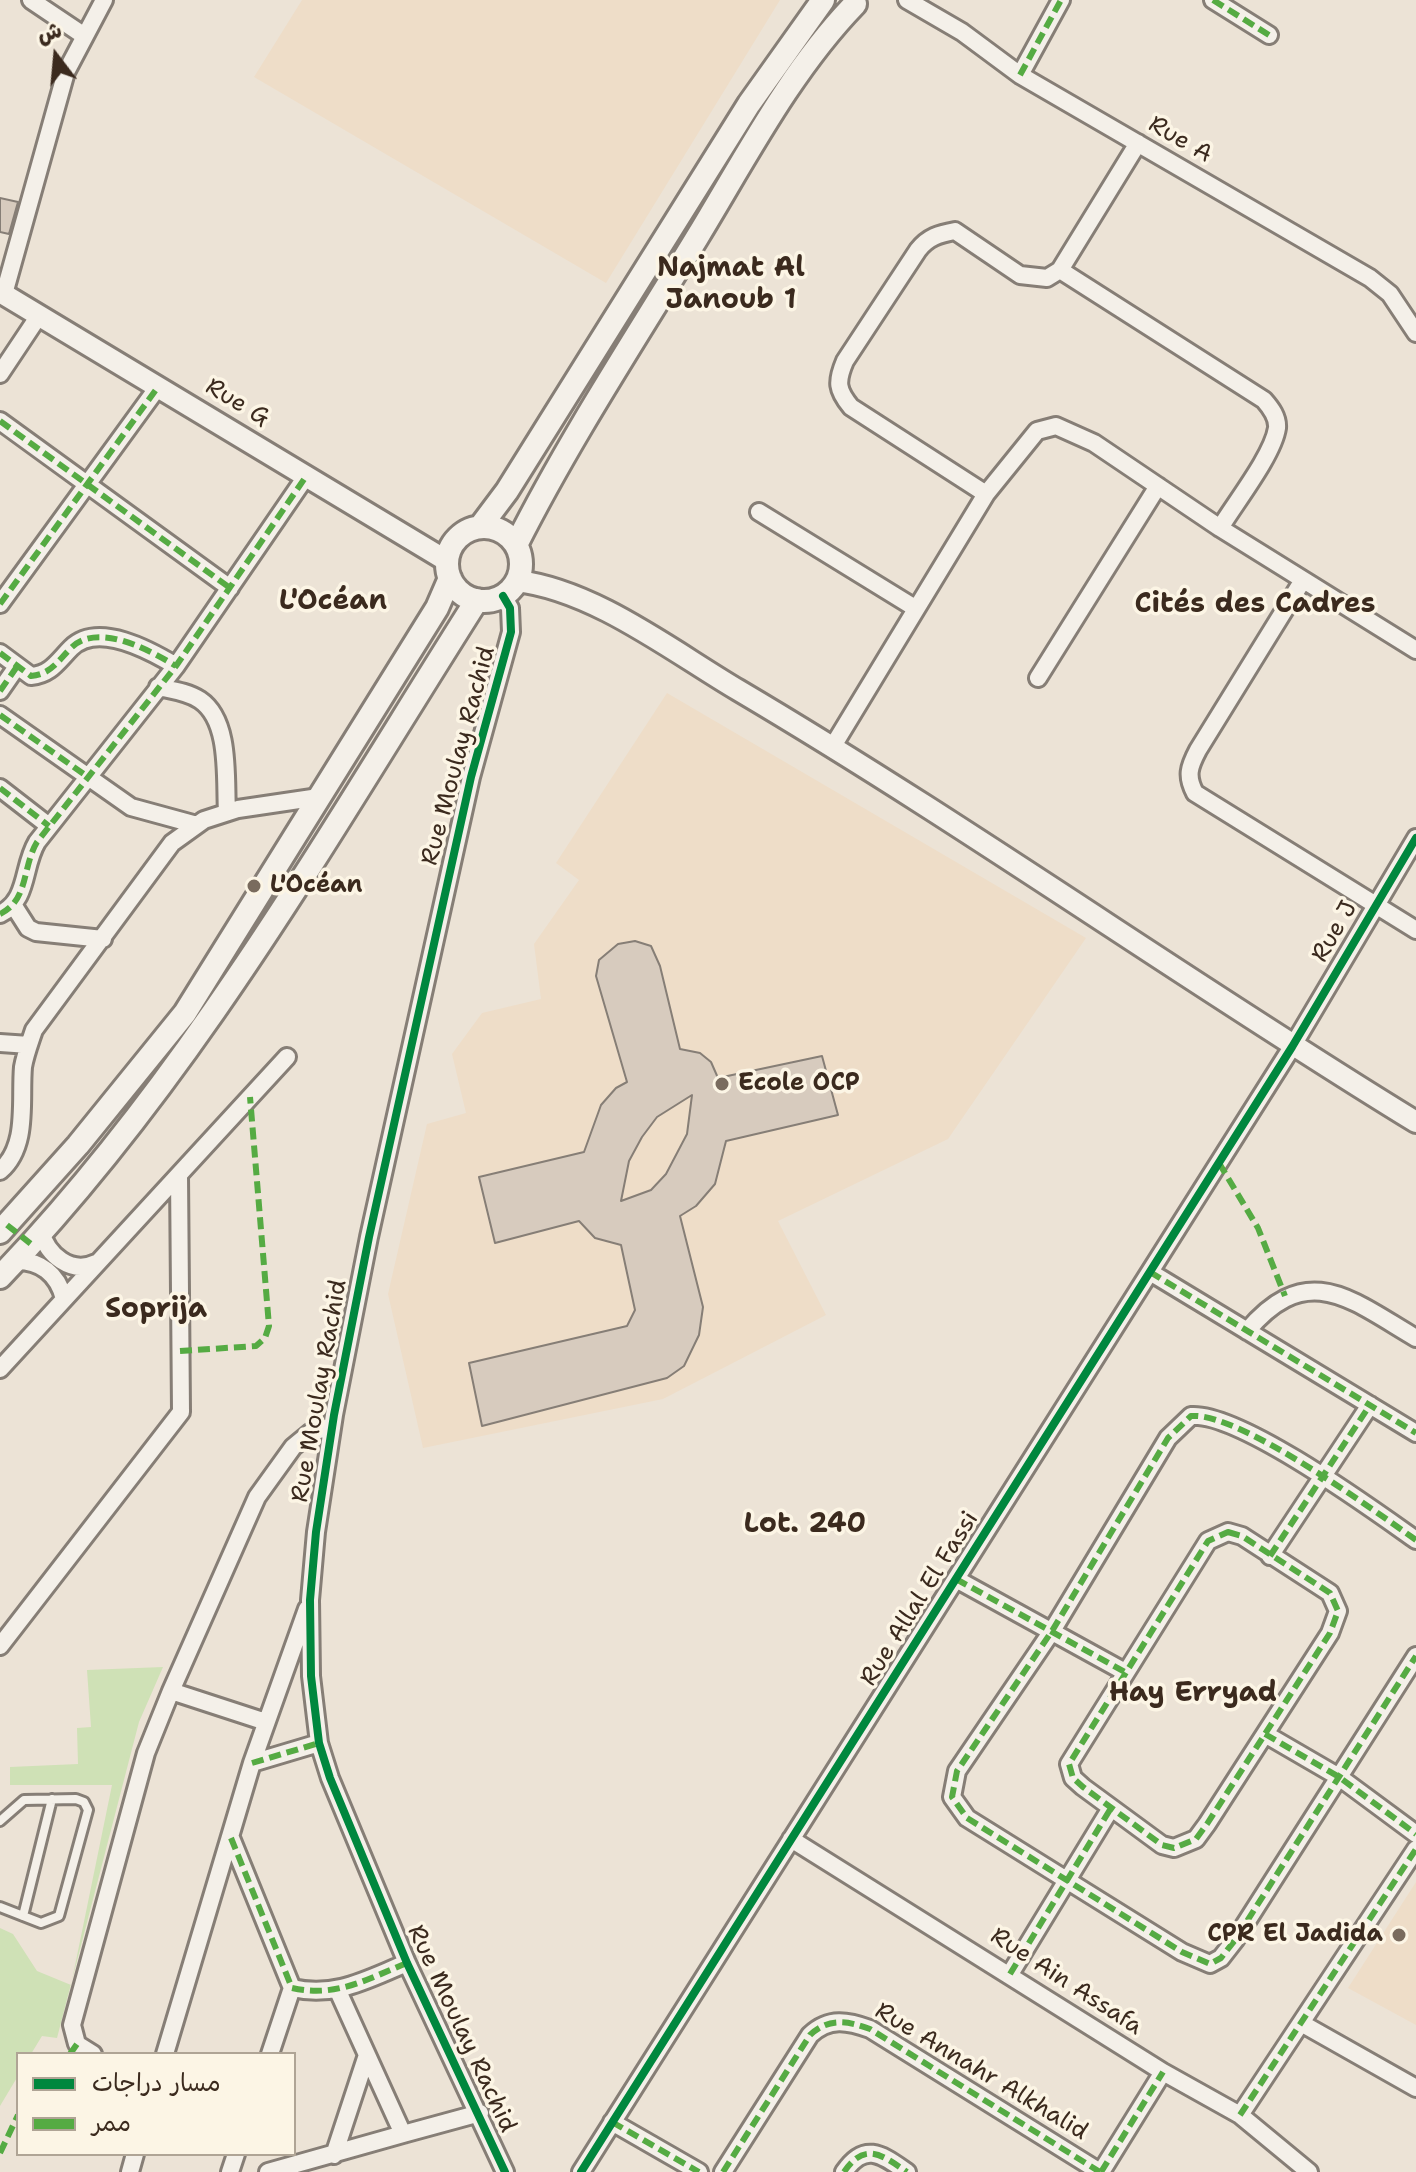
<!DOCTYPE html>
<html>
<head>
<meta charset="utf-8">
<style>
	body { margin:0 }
	#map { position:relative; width:1416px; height:2172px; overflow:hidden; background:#ece3d6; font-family:"Shantell Sans","Playpen Sans Arabic",sans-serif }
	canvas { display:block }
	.legend { position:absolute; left:16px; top:2052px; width:280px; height:104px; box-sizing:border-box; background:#fcf5e5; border:2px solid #afa495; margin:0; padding:10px 14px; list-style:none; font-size:24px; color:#3b2a1e }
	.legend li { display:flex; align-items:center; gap:16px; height:40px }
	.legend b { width:40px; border:2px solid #afa495 }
	.north { position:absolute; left:16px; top:16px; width:80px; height:80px; -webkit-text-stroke:6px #fcf5e5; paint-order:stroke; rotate:344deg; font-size:22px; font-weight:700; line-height:32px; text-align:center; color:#3b2a1e }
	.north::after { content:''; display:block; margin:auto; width:28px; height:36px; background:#3b2a1e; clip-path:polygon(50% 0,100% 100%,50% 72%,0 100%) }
</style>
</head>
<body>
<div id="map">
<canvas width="1416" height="2172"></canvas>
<ul class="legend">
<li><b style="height:10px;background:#00873e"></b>مسار دراجات</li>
<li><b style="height:10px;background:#55ab43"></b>ممر</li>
</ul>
<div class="north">ش</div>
</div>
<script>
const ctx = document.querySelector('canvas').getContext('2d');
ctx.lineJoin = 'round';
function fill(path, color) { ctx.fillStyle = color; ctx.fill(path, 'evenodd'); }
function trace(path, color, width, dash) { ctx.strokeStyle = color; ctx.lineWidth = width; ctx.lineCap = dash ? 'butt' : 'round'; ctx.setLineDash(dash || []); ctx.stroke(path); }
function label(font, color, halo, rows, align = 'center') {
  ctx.font = font + ' "Shantell Sans",sans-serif'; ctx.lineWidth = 7; ctx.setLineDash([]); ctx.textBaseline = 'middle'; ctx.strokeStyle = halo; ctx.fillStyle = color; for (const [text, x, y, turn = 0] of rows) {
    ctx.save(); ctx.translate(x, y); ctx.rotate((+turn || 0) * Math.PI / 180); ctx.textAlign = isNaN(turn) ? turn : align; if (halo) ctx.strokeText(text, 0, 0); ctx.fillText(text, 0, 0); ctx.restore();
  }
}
fill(new Path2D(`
	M302,0h478l-174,283 -352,-206z
	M667,693l419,245 -138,201 -170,82 48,94 -163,84 -240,49 -35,-154 39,-170 39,-11 -14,-59 30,-41 59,-14 -7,-55 45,-64 -23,-17z
	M1416,1882v143l-68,-37z`), '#eeddc8');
fill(new Path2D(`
	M163,1667l-24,55 -82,316 -15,-2 -11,18h-13v22l-18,30v-178l13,6 24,37 34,14 41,-200h-102v-18l68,-3 -1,-36 14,-1 -4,-57z`), '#cfe1b6');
const building = new Path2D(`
	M0,198l18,4 -9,32 -9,-2z
	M635,941l16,5 9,20 20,83 20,4 11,9 7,16 104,-22 16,59 -112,26 -11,43 -19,22 -16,10 23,91 -4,28 -15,31 -17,12 -185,48 -13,-63 158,-37 8,-16 -14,-65 -26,-7 -16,-17 -84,22 -16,-66 105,-25 17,-47 15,-17 11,-6 -31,-106 3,-16 19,-16zM692,1095l-5,39 -21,40 -15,16 -30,11 8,-40 13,-24 15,-20z`);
fill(building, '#d7cbbe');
trace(building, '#867e76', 2);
const service = new Path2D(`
	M0,1821l24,-21 52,-1 8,3 4,8 -29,106 -18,7 -41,-16
	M23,1916l29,-117`);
const minor = new Path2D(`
	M31,0l52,35
	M907,0l55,32 58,43 350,203 20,16 26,39
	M1213,0l56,35
	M1020,75l41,-75
	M1060,270l204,130c7,8 14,17 13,28 -4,27 -42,75 -57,100
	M4,294l62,-222 38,-72
	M0,374l38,-57
	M0,421l230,167
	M986,494l-135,-87c-14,-17 -15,-25 -6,-46l73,-111c10,-13 21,-16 37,-19l65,44 27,3 13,-8 78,-127
	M759,512l156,96
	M1303,580l-105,170c-9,17 -12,26 -3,43l221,137
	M503,596l7,12 1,24 -40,145 -102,460 -35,178 -18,117 -6,68 1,76 8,67 11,35 77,185 98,209
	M0,604l158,-217
	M0,653l31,23c20,-2 26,-14 40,-28 27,-27 80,3 105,18
	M1038,678l120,-192
	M158,687c14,3 30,5 42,13 31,21 25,79 27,112
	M0,691l16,-23
	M0,715l131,92 66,18
	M833,746l153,-252 51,-63 19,-5 38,17 126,85 196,122
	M0,788l49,38
	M14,906l14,22 8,4 67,7
	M0,914c29,-14 22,-47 37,-72l139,-176 131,-191
	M0,1043l29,2
	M0,1171c29,-25 20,-70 23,-104 2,-12 7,-25 11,-37l138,-187 32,-23 34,-11 81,-12
	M41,1231c6,24 30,44 55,32
	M15,1261c25,-1 43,13 49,38
	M1150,1272l266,161
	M1247,1331c61,-72 104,-31 169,7
	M0,1369l287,-312
	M1228,1532l14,4 88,57 8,18 -8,22 -123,191 -11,15 -22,9 -12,-3 -79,-58 -10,-9 -4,-14 139,-223z
	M1416,1540c-44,-31 -177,-128 -225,-124l-23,22 -116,193 -95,140 -5,26 15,21 215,134 28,12 11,-6 14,-18 181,-284
	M1270,1556l100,-151
	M956,1579l169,93
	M0,1646l181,-234 -2,-237
	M171,1691l95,31
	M1265,1734l74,43 77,57
	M252,1763l67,-20
	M231,1838l61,150c44,10 75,-9 115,-25
	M791,1839l372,233 77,43 69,57
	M1010,1974l101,-166
	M1301,2023l115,65
	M93,2054l-16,-10 -5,-19 74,-272 25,-62 86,-194 36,-50 17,-14 22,-7
	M165,2054l87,-291 55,-154
	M270,2054l22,-66
	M1240,2115l176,-266
	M612,2122l87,50
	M403,2134l77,-21
	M334,2155l33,-100
	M130,2172l5,-18
	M230,2172l6,-18
	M268,2172l135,-38 -65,-143
	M581,2172l711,-1125 124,-209
	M723,2172l87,-137c19,-18 38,-14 60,-6l230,143
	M844,2172c21,-31 38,-17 63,0
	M1101,2172l62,-100`);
const tertiary = new Path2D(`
	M0,292l447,269
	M517,581c77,9 155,70 221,109 230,136 449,292 678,432`);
const secondary = new Path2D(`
	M480,527l27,-36 242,-387 74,-104
	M447 564a37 37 0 1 1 74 0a37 37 0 1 1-74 0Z
	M516,545c54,-107 120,-207 182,-309 48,-79 93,-166 157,-232
	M0,1232l78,-87 107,-132 252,-405 13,-30
	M0,1277c192,-200 329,-444 477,-677`);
trace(service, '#867e76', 14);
trace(minor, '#867e76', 22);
trace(tertiary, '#867e76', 26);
trace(secondary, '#867e76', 28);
trace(service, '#f4f0e9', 8);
trace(minor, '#f4f0e9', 16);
trace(tertiary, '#f4f0e9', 20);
trace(secondary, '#f4f0e9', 22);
trace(new Path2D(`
	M1213,0l56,35
	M1020,75l41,-75
	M0,421l230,167
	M0,604l158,-217
	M0,653l31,23c20,-2 26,-14 40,-28 27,-27 80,3 105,18
	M0,691l16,-23
	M0,715l88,62
	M0,788l49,38
	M0,914c29,-14 22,-47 37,-72l139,-176 131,-191
	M1219,1163l39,65 27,68
	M7,1225l24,19
	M1150,1272l266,161
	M180,1351l76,-5 9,-8 4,-12 -19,-229
	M1228,1532l14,4 88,57 8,18 -8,22 -123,191 -11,15 -22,9 -12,-3 -79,-58 -10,-9 -4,-14 139,-223z
	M1416,1540c-44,-31 -177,-128 -225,-124l-23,22 -116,193 -95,140 -5,26 15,21 215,134 28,12 11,-6 14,-18 181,-284
	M1270,1556l100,-151
	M956,1579l169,93
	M1265,1734l74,43 77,57
	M252,1763l67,-20
	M231,1838l61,150c44,10 75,-9 115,-25
	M1010,1974l101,-166
	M70,2054l7,-10
	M1240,2115l176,-266
	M612,2122l87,50
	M0,2153l18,-38
	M723,2172l87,-137c19,-18 38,-14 60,-6l230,143
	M844,2172c21,-31 38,-17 63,0
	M1101,2172l62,-100`), '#55ab43', 6, [12, 6]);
trace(new Path2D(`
	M503,596l7,12 1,24 -40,145 -102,460 -35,178 -18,117 -6,68 1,76 8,67 11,35 77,185 98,209
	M581,2172l711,-1125 124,-209`), '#00873e', 8);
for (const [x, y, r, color] of [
	[254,886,8,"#796b5e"],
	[722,1084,8,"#796b5e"],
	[1399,1935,8,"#796b5e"]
]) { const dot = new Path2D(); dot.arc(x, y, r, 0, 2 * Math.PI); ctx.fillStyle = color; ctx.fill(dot); trace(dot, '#fcf5e5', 3); }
label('24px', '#3b2a1e', '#fcf5e5', [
	["Rue A",1180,140,30],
	["Rue G",237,403,31],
	["Rue Moulay Rachid",459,756,-75],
	["Rue J",1335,932,-60],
	["Rue Moulay Rachid",320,1391,-80],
	["Rue Allal El Fassi",920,1599,-58],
	["Rue Ain Assafa",1066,1982,33],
	["Rue Moulay Rachid",461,2029,65],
	["Rue Annahr Alkhalid",981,2072,31]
]);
label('bold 24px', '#3b2a1e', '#fcf5e5', [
	["L'Océan",270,886],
	["Ecole OCP",738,1084],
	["CPR El Jadida",1383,1935,"right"]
], 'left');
label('bold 28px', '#3b2a1e', '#fcf5e5', [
	["Najmat Al",731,269],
	["Janoub 1",731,301],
	["L'Océan",333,602],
	["Cités des Cadres",1255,605],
	["Soprija",156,1310],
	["Lot. 240",805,1525],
	["Hay Erryad",1193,1694]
]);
</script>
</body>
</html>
